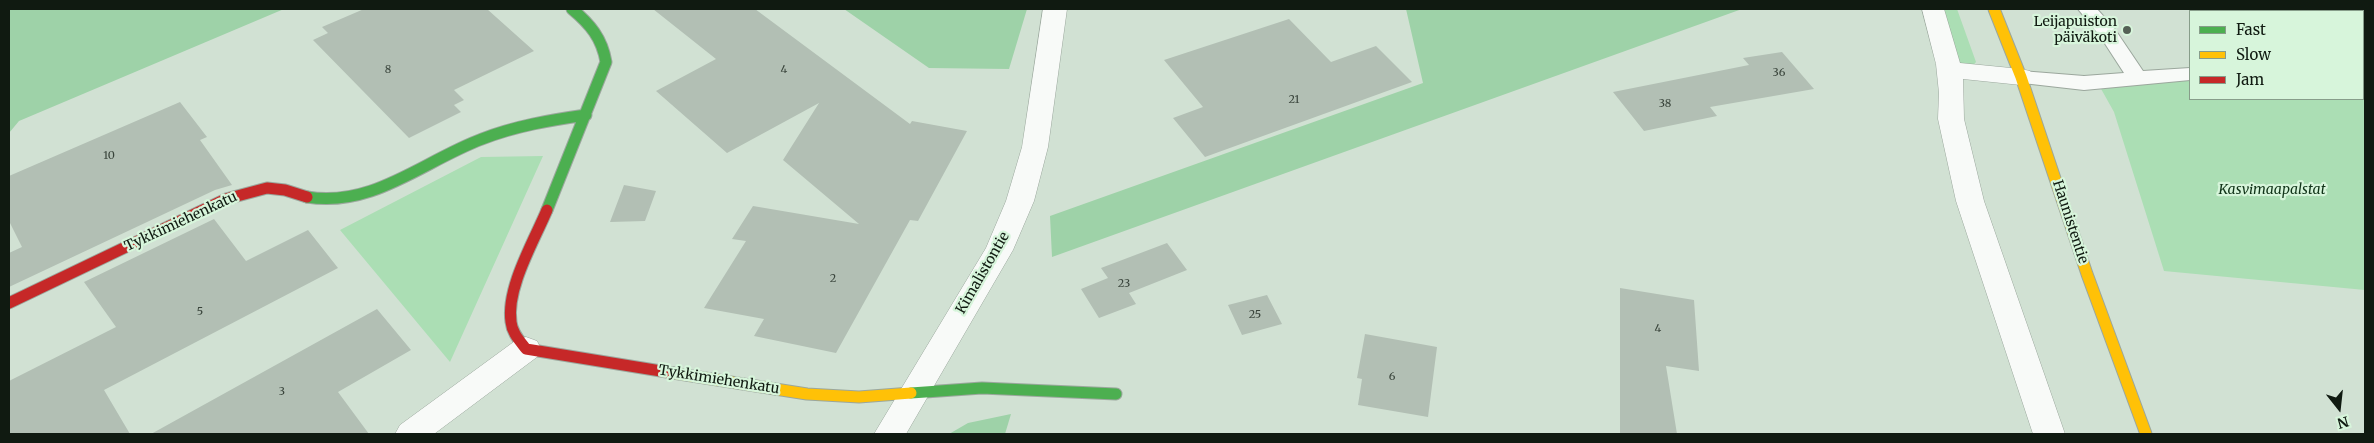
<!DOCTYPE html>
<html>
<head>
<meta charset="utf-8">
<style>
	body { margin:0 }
	#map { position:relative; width:2374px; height:443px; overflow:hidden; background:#d1e1d3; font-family:Merriweather,serif }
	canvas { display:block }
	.frame { position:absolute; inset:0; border:10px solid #101a11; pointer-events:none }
	.legend { position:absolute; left:2189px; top:10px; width:175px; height:90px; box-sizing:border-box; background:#d7f5db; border:1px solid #879d8a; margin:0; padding:6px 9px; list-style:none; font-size:15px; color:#101a11 }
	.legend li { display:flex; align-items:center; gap:10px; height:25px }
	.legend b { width:25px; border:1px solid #879d8a }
	.north { position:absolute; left:2314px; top:383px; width:50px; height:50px; -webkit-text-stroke:4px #d7f5db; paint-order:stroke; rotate:164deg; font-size:14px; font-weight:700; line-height:20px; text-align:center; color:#101a11 }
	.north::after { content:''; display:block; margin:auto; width:18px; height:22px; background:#101a11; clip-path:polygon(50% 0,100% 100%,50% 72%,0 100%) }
</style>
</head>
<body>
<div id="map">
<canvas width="2374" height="443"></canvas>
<div class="frame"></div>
<ul class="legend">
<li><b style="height:6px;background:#4caf50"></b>Fast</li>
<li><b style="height:6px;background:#ffc107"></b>Slow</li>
<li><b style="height:6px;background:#c62828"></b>Jam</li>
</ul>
<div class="north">N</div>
</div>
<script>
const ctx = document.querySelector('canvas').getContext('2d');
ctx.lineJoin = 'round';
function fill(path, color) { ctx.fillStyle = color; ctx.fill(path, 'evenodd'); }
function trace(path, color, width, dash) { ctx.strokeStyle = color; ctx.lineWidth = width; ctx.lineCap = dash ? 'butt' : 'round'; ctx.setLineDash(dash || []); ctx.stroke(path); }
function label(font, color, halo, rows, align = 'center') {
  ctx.font = font + ' Merriweather,serif'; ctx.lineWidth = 4.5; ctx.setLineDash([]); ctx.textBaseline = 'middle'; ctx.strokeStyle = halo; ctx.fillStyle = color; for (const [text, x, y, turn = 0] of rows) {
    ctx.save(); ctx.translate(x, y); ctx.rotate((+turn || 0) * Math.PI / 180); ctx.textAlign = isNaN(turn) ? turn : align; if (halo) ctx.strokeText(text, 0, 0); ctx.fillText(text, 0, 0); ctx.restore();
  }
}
fill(new Path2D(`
	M1941,9h16l19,53 -6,7 -12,-7z
	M2365,63v227l-201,-19 -50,-159 -14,-25 90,-7v19h173v-35z
	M543,156l-93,206 -110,-132 141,-73z`), '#abdeb4');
fill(new Path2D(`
	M9,9h275l-265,112 -10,12z
	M844,9h183l-18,60 -80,-1z
	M1406,9h336l-690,248 -2,-41 373,-133z
	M1011,414l-6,20h-56l19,-11z`), '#9ed2a8');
fill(new Path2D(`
	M364,9h123l47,42 -80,39 10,10 -10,5 7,7 -52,26 -96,-98 15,-7 -6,-6z
	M653,9h102l155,115 2,-3 55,10 -49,90 -8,-1 -74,133 -82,-17 10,-17 -60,-11 42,-67 -14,-2 21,-33 106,18 -76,-64 36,-57 -92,50 -71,-62 60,-32z
	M1289,19l42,43 45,-16 36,36 -207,75 -32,-39 30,-11 -39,-47z
	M1782,52l32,37 -104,18 7,9 -73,15 -31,-39 136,-27 -6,-7z
	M180,102l27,35 -7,3 32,45 -17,5 -206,97v-34l13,-6 -13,-26v-45z
	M624,185l32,6 -11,30 -35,1z
	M214,219l32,42 62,-31 30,38 -234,122 26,44h-121v-53l107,-54 -32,-45z
	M1167,243l20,27 -58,23 7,11 -37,14 -18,-29 27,-11 -7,-10z
	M1620,288l74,12 5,71 -33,-5 11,68h-57z
	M1267,295l15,29 -40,11 -14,-30z
	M377,309l34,41 -73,42 31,42h-218z
	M1365,334l72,13 -9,70 -70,-12 4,-26 -5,-1z`), '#b2bfb4');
const lane = new Path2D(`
	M2078,9h19l17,19 29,43 47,-3v12l-106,10 -70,-8 -3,-5 3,-5 7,-1 63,5 40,-3 -24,-37z
	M2363,50h2v12h-2z`);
const street = new Path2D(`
	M1043,9h24l-19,138 -14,54 -21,49 -107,184h-32l112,-186 20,-47 16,-54z
	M1922,9h22l16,54 61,6 9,2 3,6 -3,6 -9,2 -58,-6 1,40 20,82 81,233h-32l-77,-233 -18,-82 1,-26 -3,-29z
	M526,337l11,4 4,8 -4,8 -103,77h-39l5,-9 115,-84z`);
const fast = new Path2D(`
	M307,197c66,11 116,-36 175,-58 33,-13 69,-19 104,-24
	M547,210l59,-148c-4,-24 -16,-38 -34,-53
	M911,393l71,-5 134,6`);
const slow = new Path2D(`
	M1994,9l27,68 66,197 59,160
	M673,373l134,21 52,3 52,-4`);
const jam = new Path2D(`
	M547,210c-13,31 -41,78 -36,112 1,11 9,19 15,27l147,24
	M9,303l217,-104 41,-11 18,2 22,7`);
trace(lane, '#9ba79d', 2);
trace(street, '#9ba79d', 1);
trace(fast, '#9ba79d', 13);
trace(slow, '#9ba79d', 13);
trace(jam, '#9ba79d', 13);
fill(lane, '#f8faf8');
fill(street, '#f8faf8');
trace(fast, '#4caf50', 11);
trace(slow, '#ffc107', 11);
trace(jam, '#c62828', 11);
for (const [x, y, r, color] of [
	[2127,30,5,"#546055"]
]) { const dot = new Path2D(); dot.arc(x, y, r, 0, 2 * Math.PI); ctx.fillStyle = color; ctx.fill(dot); trace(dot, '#d7f5db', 2); }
label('11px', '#38433a', null, [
	["8",388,70],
	["4",784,70],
	["36",1779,73],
	["21",1294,100],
	["38",1665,104],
	["10",109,156],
	["2",833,279],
	["23",1124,284],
	["5",200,312],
	["25",1255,315],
	["4",1658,329],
	["6",1392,377],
	["3",282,392]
]);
label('14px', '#101a11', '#d7f5db', [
	["Leijapuiston",2117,22],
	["päiväkoti",2117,38]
], 'right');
label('italic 14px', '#103318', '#d7f5db', [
	["Kasvimaapalstat",2272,190]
]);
label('14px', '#101a11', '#d7f5db', [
	["Tykkimiehenkatu",181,222,-25],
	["Haunistentie",2070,222,72],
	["Kimalistontie",983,273,-60],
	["Tykkimiehenkatu",719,380,9]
]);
</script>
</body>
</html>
